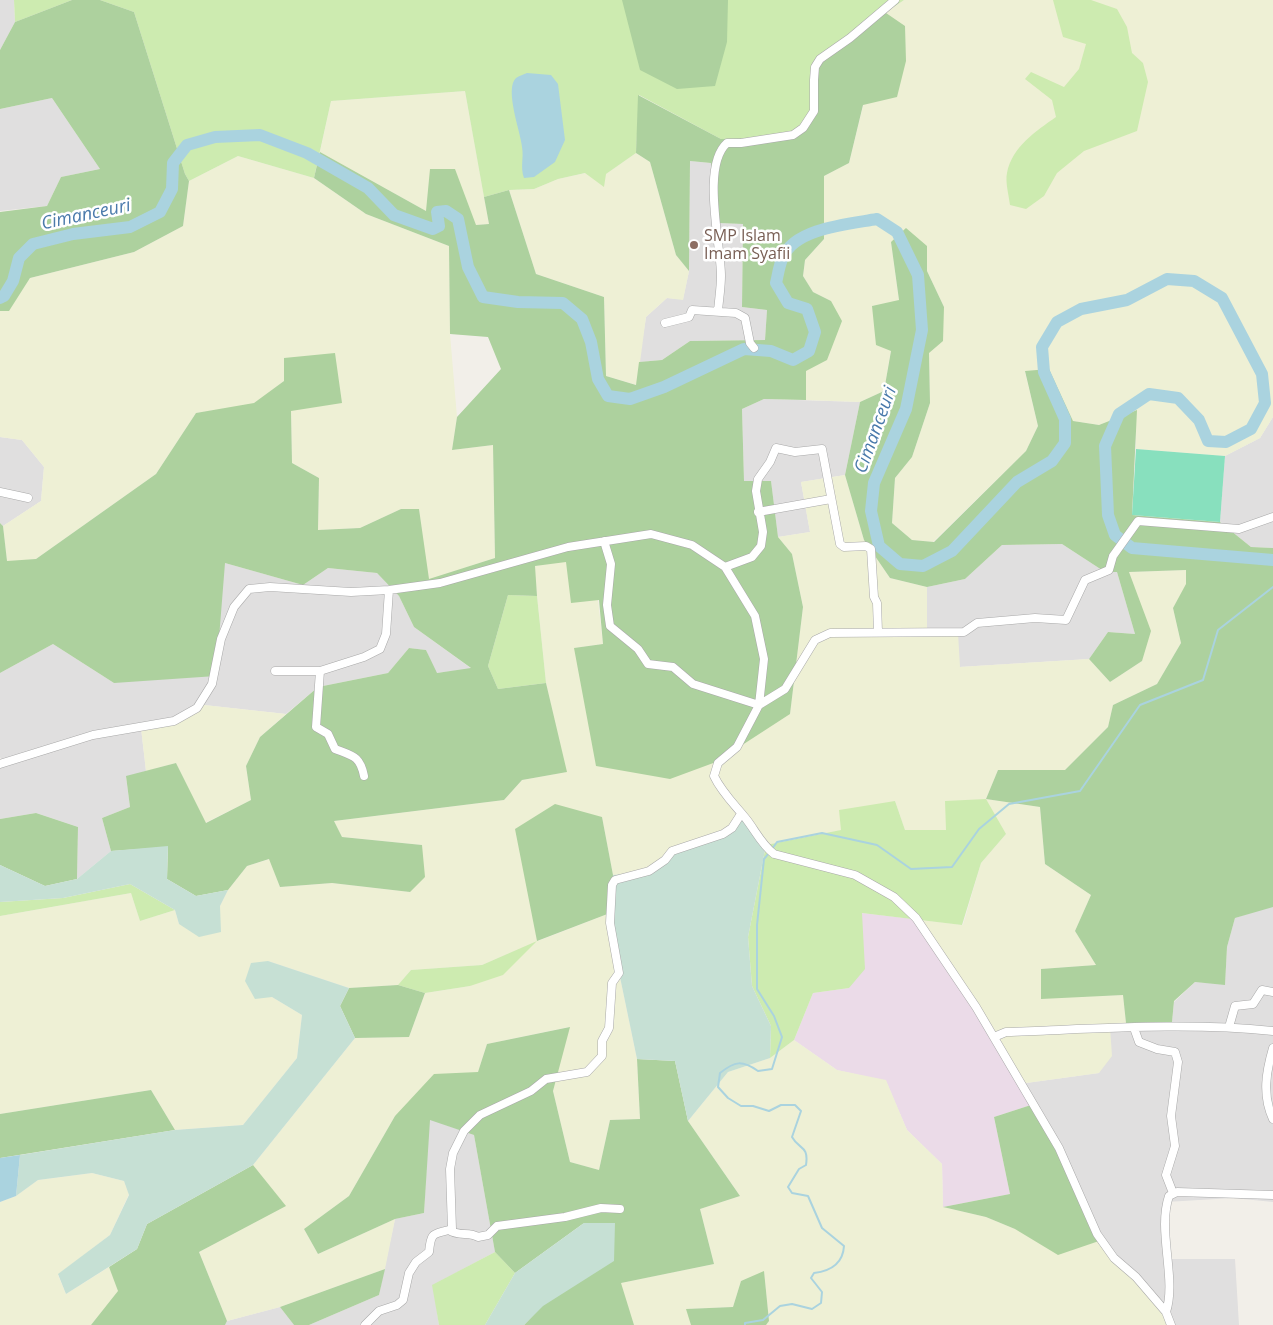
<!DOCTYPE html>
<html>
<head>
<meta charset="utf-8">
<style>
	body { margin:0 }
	canvas { display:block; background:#f2efe9 }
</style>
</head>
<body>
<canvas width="1273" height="1325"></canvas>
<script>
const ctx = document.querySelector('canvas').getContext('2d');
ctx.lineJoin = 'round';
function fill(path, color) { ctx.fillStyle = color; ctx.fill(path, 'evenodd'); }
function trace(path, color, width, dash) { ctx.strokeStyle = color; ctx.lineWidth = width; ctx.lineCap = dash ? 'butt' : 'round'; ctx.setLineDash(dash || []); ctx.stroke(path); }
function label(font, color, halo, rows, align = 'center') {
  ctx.font = font + ' "Open Sans",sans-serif'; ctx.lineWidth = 5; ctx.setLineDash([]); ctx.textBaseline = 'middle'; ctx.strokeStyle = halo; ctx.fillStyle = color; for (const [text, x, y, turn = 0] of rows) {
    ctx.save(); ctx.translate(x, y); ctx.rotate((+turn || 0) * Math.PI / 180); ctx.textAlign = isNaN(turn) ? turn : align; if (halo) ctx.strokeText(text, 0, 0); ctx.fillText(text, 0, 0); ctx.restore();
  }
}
fill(new Path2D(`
	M0,0h14l1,22 -15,28z
	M52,98l48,71 -39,8 -14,29 -47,5v-102z
	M690,161l21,2 8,60 24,1 -1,83 25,3 -2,30 -75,1 -28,19 -23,2 7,-45 21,-19 16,1 6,-28z
	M764,399l96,3 -15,73 -44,7 9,50 -32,5 -7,-56h-27l-2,-72z
	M1273,417v131l-22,-1 -31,-25 5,-66 35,-18z
	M0,437l22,3 22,27 -3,34 -38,25 -3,-3z
	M1062,544l43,28h12l18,62 -27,-2 -19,27 -130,8 -32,-34v-46l38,-8 37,-34z
	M225,563l78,22 25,-17 49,5 22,23 15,31 58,42 -36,4 -10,-23 -17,-2 -21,25 -70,14 -32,27 -82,-9 -22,15 -41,8 5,43 -20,6 4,30 -28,11 9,33 -34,28 1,-52 -42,-14 -36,6v-54l3,-1 -3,-7v-84l53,-29 61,39z
	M1269,907h4v295l-40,-4 -67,4 4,57h65l4,66h-71l-69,-84 -80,-157 80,-11 11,-46 16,-4 46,-1 2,-20 21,-20 30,2 2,-37 8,-29z
	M429,1119l45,16 21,117 -62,33 6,40h-130l70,-30 16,-76 29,-6z
	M280,1307l14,18h-69l2,-4z`), '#e0dfdf');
fill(new Path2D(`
	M862,913l60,7 109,185 -37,12 16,77 -67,13 -1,-43 -35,-34 -21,-49 -49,-11 -43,-30 19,-47 36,-5z`), '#ebdbe8');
fill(new Path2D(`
	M904,0h369v417l-13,21 -35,18 -89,-7v-38l-37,14 -26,-4 -24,-52 -24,3 13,54 -12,25 -93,91 -21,-2 -20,-17 3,-45 17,-21 18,-54 -1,-50 15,-46 -17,-36v-25l-36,-4 8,59 -27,5 19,44 -7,41 -24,11 -54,-2v-29l25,-70 -18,-9 -10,-16 2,-16 19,-21v-63l25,-13 37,-150z
	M465,91l24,133 -13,1 -50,-14 -106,-59 11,-51z
	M636,153l14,9 26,93 13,16 -6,29 -16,-2 -21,19 -9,68 -31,-9 -2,-79 -68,-23 -27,-84 25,-1 24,-10 28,-6 20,1z
	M238,156l76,22 52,36 83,32 1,88 7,83 -5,33 41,-5 2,113 -67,22 -9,-71h-18l-41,19 -42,2 1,-52 -27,-15 -1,-52 -7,-30 -30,23 -58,9 -40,61 -120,85 -29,3 -4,-36 38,-25 3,-34 -22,-27 -22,-3v-126l9,-1 21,-32 104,-26 49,-26 6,-45z
	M845,475l19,65 26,38 37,9v46h31l2,34 129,-8 21,23 32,-21 -13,-89 57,-2 1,14 -14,24 8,35 -24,41 -44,21 -5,22 -43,43h-67l-12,29 54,8 5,57 46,31 -16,36 21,34 -55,4v29l82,-3 3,28 -16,4 2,29 -13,17 -80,11 -97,-164 41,5 18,-62 25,-29 -60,-4h-41l-10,-29 -53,29 -76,15 -40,-15 -75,42 -38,3 -11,-58 -64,124 72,-28 10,64 17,82 3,60 -30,1 -11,50 -29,-8 -17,-71 16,-64 -82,17 -9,28 -83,44 -46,80 -45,33 14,25 77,-35 -10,50 -105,38 -53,14 -28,-69 86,-46 -32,-41 102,-127 54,-1 16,-44 45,-7 66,-44 -54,23 -71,5 -13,15 -49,3 -81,-27 4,36 30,18 -5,43 -54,67 -68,5 -24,-40 -151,24v-198l131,-23 9,28 35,-11 4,14 41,-18 8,-16 19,-24 23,-7 10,28 52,-4 78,9 12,-47 -80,-8 -8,-16 170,-21 18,-20 44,-8 -20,-89 -12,-117 32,-5 32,39 5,44 -28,4 215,66 13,-107 -11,-53 -14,-17 32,-5 -9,-50z
	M204,705l82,9 -26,23 -14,29 5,34 -46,23 -29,-60 -30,8 -5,-43 41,-8z
	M794,1040l43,30 49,10 21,50 35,34 1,43 43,10 29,12 84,12 63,68 6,16h-402l3,-4 -5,-49 -23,9 -8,26 -46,2 4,16h-57l-14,-42 94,-19 -14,-55 40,-13 -52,-75 40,-49 42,-14z
	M92,1173l32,8 5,13 -19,41 -52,40 8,19 43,-27 10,24 -28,34h-91v-123l16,-6 22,-16z`), '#eef0d5');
fill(new Path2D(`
	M14,0h58l-57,22z
	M100,0h804l-87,60 -2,53 -20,24 -74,2 -82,-44 -3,58 -30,21 -2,13 -19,-14 -27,6 -24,10 -25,1 -25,7 -19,-106 -134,10 -17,77 -76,-22 -49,25 -4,-7 -51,-162z
	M1053,0h38l26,9 10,18 5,26 11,10 5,19 -11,49 -53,20 -27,22 -13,23 -18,13 -16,-4c-1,-9 -5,-23 -3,-32 5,-26 29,-42 49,-56l-4,-17 -27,-21 6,-7 33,15 15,-18 7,-25 -23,-7z
	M508,595l29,1 9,87 -48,6 -10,-23z
	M986,799l20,35 -25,29 -19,62 -100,-12 3,56 -16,19 -36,5 -19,47 -24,18 1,-32 -19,-40 -4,-49 18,-92 75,-15 -2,-20 56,-9 10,29h41l-1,-29z
	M130,884l45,26 -35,11 -9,-28 -131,23v-14l63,-4z
	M537,941l-34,34 -33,11 -45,7 -27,-8 13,-15 71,-5z
	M495,1252l20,21 -30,52h-46l-7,-40z`), '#cdebb0');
fill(new Path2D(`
	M72,0h28l34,12 51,162 4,7 -6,45 -49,26 -104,26 -21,33h-9v-99l47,-6 14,-29 39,-8 -48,-71 -52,11v-59l15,-28z
	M622,0h106l-1,42 -12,44 -38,3 -37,-19z
	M886,13l19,13 1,35 -9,36 -34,8 -14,58 -25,13v63l-19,21 -2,16 10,16 18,9 11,20 -15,39 -21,11v29l-42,-1 -22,10 2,72h27l7,56 14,17 11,53 -13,107 -74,48 -46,17 -74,-13 -22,-118 29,-4 -4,-44 -28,3 -5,-41 -31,4 2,30 -29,-1 -20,71 10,23 48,-6 21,89 -45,8 -18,20 -170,21 8,16 80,8 3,32 -15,15 -78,-9 -52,4 -11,-28 -22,7 -19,24 -32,6 -29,-17 1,-32 -57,4 -9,-33 28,-11 -4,-31 50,-13 30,60 45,-23 -5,-34 14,-29 58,-50 70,-14 21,-25 17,2 11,23 34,-5 -57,-41 -15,-31 -22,-23 -49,-5 -25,17 -78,-22 -9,113 -102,7 -61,-39 -53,29v-150l3,3 4,35 29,-2 120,-85 40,-61 58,-10 30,-22v-23l51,-5 7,50 -51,8 1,52 27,15 -1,52 42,-2 41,-19h18l10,70 66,-21 -2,-113 -41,5 5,-33 44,-48 -13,-32 -38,-3 -1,-88 -83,-32 -52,-36 6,-26 106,59 4,-42h25l21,56 13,-1 -5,-27 25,-7 27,84 68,23 2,79 30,9 3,-23 23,-2 28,-19 75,-1 2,-30 -25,-3 1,-83 -24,-1 -8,-60 -21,-2 -1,110 -13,-16 -26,-93 -14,-9 2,-58 83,44 74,-2 20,-24 2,-53z
	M906,228l21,18v25l17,36 -1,34 -14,12 1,50 -18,54 -17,21 -3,45 20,17 22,2 92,-91 12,-25 -13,-55 24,-2 24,52 26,4 38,-15 -5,105 88,7 31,25 22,1v359l-38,11 -8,29 -2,38 -30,-3 -21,19 -2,21 -46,1 -3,-28 -82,4v-30l55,-4 -21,-34 16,-36 -46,-31 -5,-57 -54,-8 12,-29h67l43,-43 5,-22 44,-21 24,-41 -8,-35 13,-24v-14l-57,2 22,59 -9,30 -32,21 -21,-23 19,-27 27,2 -18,-62h-12l-43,-28 -60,1 -37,34 -38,8 -37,-9 -26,-38 -19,-65 15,-73 24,-11 7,-40 -15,-6 -4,-39 27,-6 -8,-58z
	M555,804l47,13 11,58 -3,38 -73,28 -22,-112z
	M36,813l42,14 -1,52 -32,7 -45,-21v-46z
	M398,985l27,8 -16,44 -54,1 -15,-32 9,-18z
	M570,1027l-17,64 17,71 29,8 11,-50 30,-1 -3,-60 38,2 13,60 52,75 -40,13 14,55 -93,19 13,42h-110l18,-19 42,-83 -69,50 -20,-21 -21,-117 -44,-15 -6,93 -29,6 -77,35 -14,-25 45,-33 46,-80 39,-42 44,-2 9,-28z
	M151,1090l24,40 -175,28v-44z
	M1031,1105l41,65 27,71 -41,14 -43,-26 -29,-12 -43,-10 67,-13 -16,-77z
	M253,1165l33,41 -87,46 28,69 -2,4h-134l27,-34 -9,-24 28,-18 10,-25z
	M385,1269l-6,26 -70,30h-15l-14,-18z
	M764,1271l5,50 -3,4h-75l-5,-16 47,-2 8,-26z`), '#add19e');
fill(new Path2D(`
	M740,813l26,32 -18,92 4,49 19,40 -1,32 -42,14 -40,49 -13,-60 -38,-2 -17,-82 -10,-64 3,-38 38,-3 25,-26 50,-16z
	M168,846l-1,33 29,17 32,-6 -8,16 1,26 -22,5 -20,-13 -4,-14 -45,-26 -67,14 -63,4v-37l45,21 32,-7 34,-28z
	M268,961l81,27 -9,18 15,32 -102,127 -106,59 -10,25 -71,45 -8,-20 52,-39 19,-40 -5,-14 -32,-8 -54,7 -22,16 4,-41 155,-25 68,-5 54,-67 5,-43 -30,-18 -17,2 -10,-18 6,-18z
	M584,1223h31l-1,38 -71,45 -19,19h-39l30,-52z`), '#c6e0d4');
fill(new Path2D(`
	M1136,449l89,7 -5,66 -88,-7z`), '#88e0be');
fill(new Path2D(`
	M527,73l24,2 7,9 7,56 -10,22 -21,15 -10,1c-4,-11 0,-20 -2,-31 -1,-14 -18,-58 -6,-69 3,-2 8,-4 11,-5z
	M20,1155l-4,41 -16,6v-44z`), '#aad3df');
trace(new Path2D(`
	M772,849l5,-7 45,-9 55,12 34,24 41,-2 27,-38 30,-25 71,-13 60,-86 63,-25 15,-50 55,-43
	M745,1325v-2l18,-3 17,-14 12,-2 20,5 9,-6 1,-11 -11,-14 3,-5c17,-2 29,-10 30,-27l-22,-18 -14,-32 -16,-3 -4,-6 11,-18 7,-4c3,-20 -7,-15 -14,-28l9,-26 -6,-6h-14l-12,6 -16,-5h-12l-13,-8 -10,-11 2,-14c15,-12 22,-13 38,-2l14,-2 10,-32 -8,-21 -17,-27v-64l7,-66 5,-6`), '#aad3df', 2);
trace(new Path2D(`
	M0,298l4,-2 9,-15 6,-23 14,-14 40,-10 57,-7 30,-15 12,-23 1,-26 14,-18 28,-8 45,-2 47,18 61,35 26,27 39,14 6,-3 -2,-14 9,-1 12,8 10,48 15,30 35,5 45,1 19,16 9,23 7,37 10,17 22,3 34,-12 80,-38 27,2 22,9 16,-9 6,-19 -8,-23 -19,-6 -12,-20c2,-8 3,-18 7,-26 12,-29 66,-33 94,-38l20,13 21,43 4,55 -16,79 -32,74 -3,28 8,35 21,18 23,2 29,-15 65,-69 35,-21 13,-18v-24l-21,-47 -2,-25 15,-25 24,-13 46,-9 40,-21 27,2 28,17 40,76 3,29 -14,26 -25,13 -18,-1 -9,-21 -21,-22 -29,-4 -30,20 -14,32 3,69 7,20 17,13 141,12`), '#aad3df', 12);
const minor = new Path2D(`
	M718,311c1,-12 3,-24 3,-35 0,-32 -20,-110 6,-133h14l52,-8 10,-7 11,-17v-31l1,-13 5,-8 30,-21 45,-38
	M665,323l24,-6 3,-7 44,3 9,5 5,25 4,5
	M0,492l28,6
	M758,512l73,-13
	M604,541l7,23 -4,41 3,21 28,23 10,15 25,3 20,17 66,21 26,-16 30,-49 15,-7 134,-1 13,-9 58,-5 31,2 19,-40 24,-10 4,-14 25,-35 101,8 34,-12
	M725,567l27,-10 9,-11 2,-14 -7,-41 2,-12 12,-17 6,-14 19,4 27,-3 18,95 4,3 22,-1 5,3 3,48 3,6 1,29
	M275,671h45l44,-14 16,-8 6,-15 3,-44
	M320,671l-4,56 12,7 7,15c18,7 25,7 29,27
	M0,764l93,-29 81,-14 23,-13 15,-24 9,-45 13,-32 15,-18 21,-2 81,5 38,-2 51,-7 128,-36 83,-13 41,11 33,22 30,49 9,43 -5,46 -22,42 -19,16 -4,13c8,17 22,30 33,44 9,12 15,25 27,34l81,21 39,22 22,21 60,89 83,141 38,86 17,24 22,19 30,35 5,13
	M1229,1027l6,-21 18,-2 9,-14 11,2
	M1134,1028l5,14 18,7 18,3 3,10 -7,54 4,30 -9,29 7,18
	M994,1037l12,-5c89,-3 179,-10 267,-1
	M1273,1048c-7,24 -11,47 0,71
	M449,1230c10,7 20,1 29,7l10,-2 9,-9 68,-9 36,-9 19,1
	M1166,1312c11,-33 -9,-81 3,-116l8,-4 96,3
	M365,1325l14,-14 18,-6 6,-5 6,-27 7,-11 13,-10c2,-22 5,-17 23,-23l-2,-60 3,-16 11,-22 16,-16 51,-24 15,-12 41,-7 15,-16v-15l7,-13 3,-45 7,-10 -9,-50 2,-38 3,-5 34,-9 16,-11 7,-9 51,-17 9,-6 9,-14`);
trace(minor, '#a9a9a9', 9);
trace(minor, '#fff', 8);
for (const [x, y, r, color] of [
	[694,245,5,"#8d6e63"]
]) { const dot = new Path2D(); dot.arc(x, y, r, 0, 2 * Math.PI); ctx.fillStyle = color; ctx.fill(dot); trace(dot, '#fff', 2); }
label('16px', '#785e54', '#fff', [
	["SMP Islam",704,236],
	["Imam Syafii",704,254]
], 'left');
label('italic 18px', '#4a7aab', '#fff', [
	["Cimanceuri",86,215,-12],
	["Cimanceuri",876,430,-70]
]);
</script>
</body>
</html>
